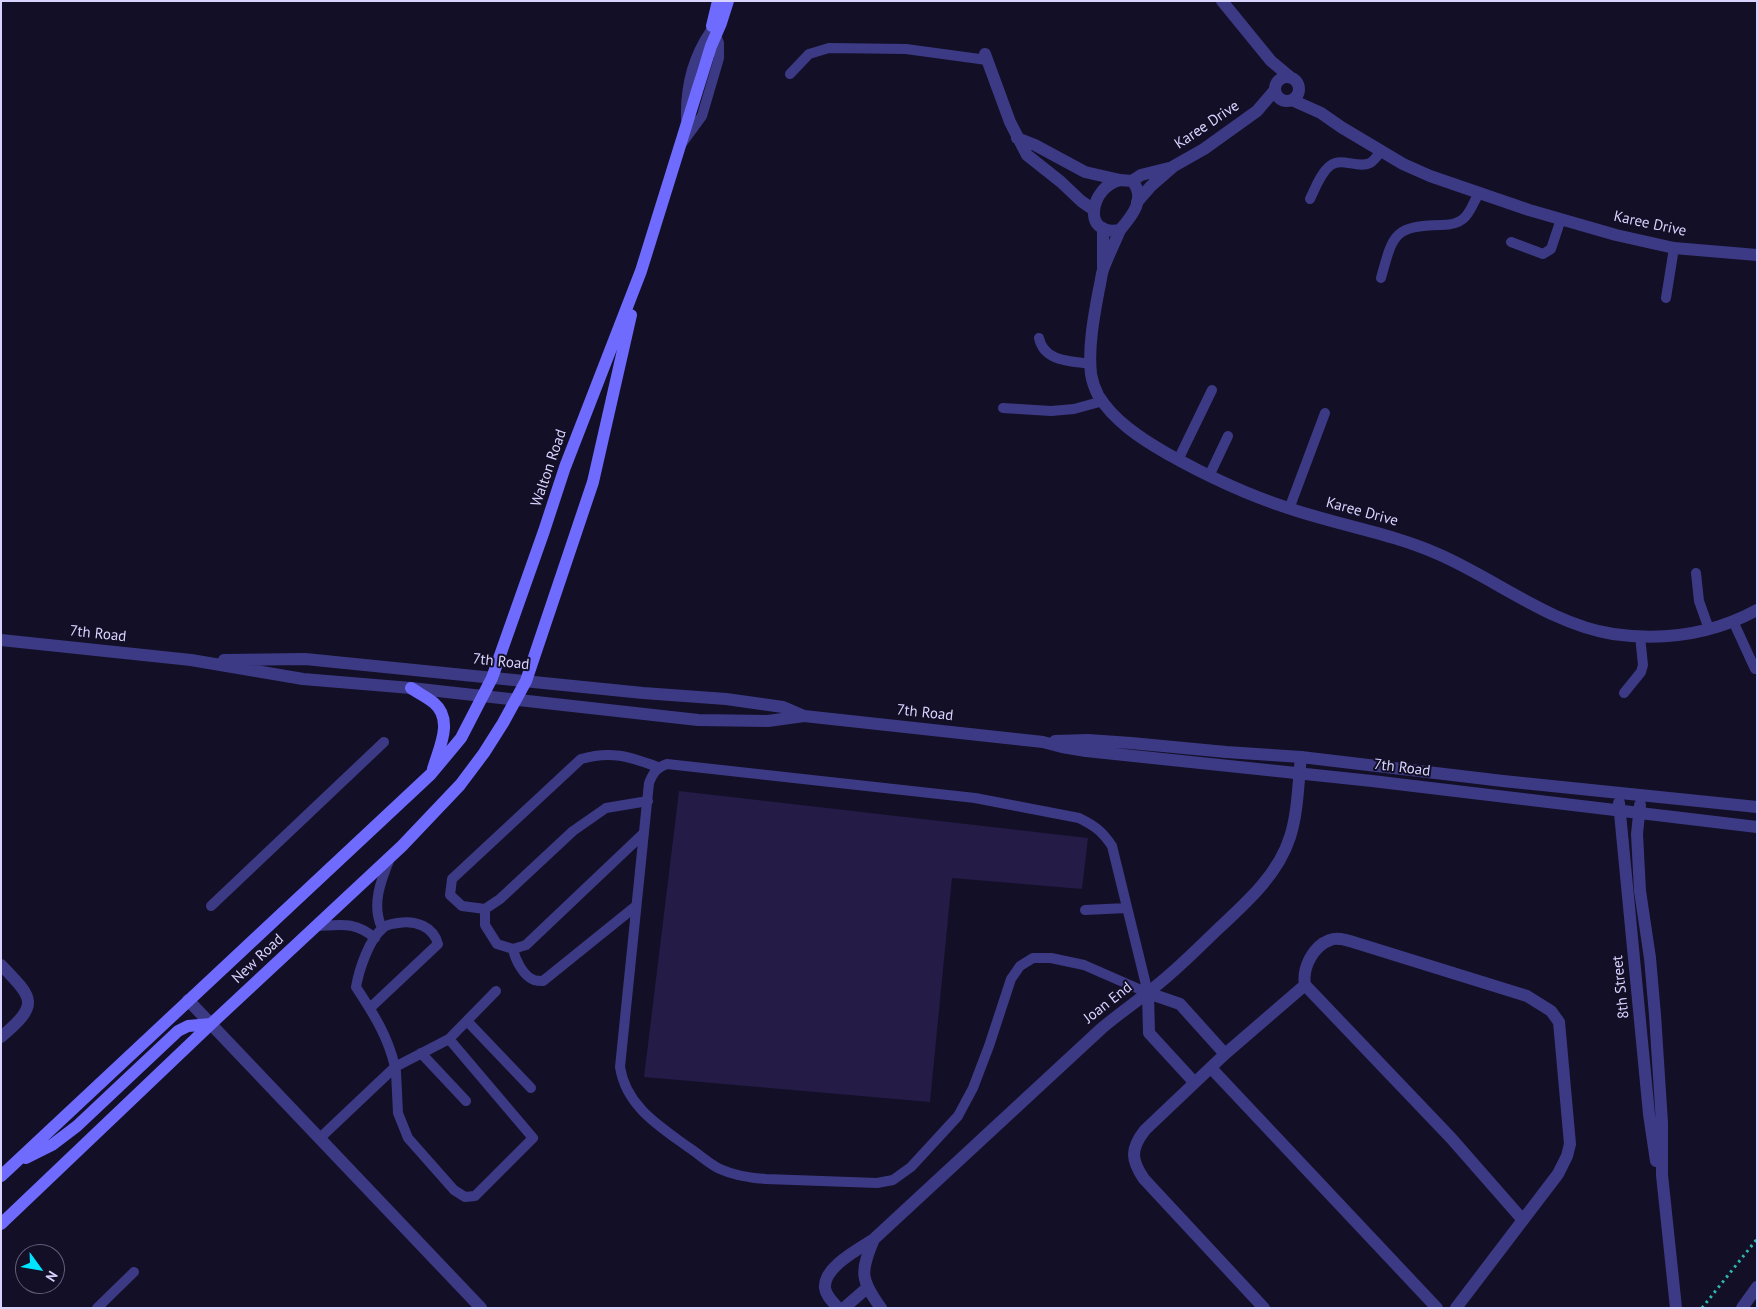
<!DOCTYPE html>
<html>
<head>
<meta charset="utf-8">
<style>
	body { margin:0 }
	#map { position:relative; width:1758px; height:1309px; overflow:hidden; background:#130f26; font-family:"PT Sans",sans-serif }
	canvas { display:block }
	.frame { position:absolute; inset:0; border:2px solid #d9d4ff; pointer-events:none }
	.north { position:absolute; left:15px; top:1244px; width:50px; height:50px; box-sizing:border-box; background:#130f26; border:1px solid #625e7d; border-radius:50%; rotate:122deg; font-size:14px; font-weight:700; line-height:20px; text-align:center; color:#d9d4ff }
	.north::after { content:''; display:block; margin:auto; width:18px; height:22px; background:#00e5ff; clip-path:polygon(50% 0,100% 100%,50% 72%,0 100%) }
</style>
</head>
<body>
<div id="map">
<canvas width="1758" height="1309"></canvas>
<div class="frame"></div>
<div class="north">N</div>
</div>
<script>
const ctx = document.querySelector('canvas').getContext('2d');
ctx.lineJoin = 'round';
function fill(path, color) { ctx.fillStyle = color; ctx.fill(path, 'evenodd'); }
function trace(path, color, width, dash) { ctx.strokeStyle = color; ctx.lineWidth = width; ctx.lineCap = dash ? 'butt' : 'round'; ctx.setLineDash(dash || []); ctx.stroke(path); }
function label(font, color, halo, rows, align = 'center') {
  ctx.font = font + ' "PT Sans",sans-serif'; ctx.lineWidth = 4; ctx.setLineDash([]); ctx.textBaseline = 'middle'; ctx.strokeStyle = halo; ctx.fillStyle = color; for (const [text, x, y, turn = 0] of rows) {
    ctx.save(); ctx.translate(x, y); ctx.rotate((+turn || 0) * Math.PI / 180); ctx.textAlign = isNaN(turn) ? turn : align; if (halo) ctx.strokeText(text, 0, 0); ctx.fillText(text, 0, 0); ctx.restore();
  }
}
fill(new Path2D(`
	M679,791l409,47 -6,51 -130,-11 -22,224 -286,-25z`), '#241b47');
trace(new Path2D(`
	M1702,1308l55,-69`), '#2fb8b0', 3, [2.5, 4]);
trace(new Path2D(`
	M790,74l19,-20 20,-6 77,1 81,11
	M686,119c-1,-32 7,-63 25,-89
	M683,142l19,-26 17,-58v-15l-3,-8
	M1310,199c5,-10 11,-27 21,-34 11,-8 27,4 39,-2 4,-2 8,-8 11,-12
	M1511,242l32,12 8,-5 10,-30
	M1381,278c12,-43 12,-52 60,-53 7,0 16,-1 22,-6 7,-5 11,-18 16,-26
	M1666,298l8,-50
	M1039,338c5,24 32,23 52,26
	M1003,408l48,3 23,-2 29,-8
	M1178,460l34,-70
	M1209,476l19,-40
	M1289,509l36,-96
	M1696,573l3,28 10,28
	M1733,621l22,48
	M1624,693l17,-21 2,-7 -3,-29
	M667,764l308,34 104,20c16,8 23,13 33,28l36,147 -64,-28 -33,-7h-18l-13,8 -9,13 -22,67 -16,42 -15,28 -47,51 -18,13 -16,3 -111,-4c-16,-1 -31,-3 -46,-10 -11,-5 -21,-15 -32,-22 -29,-21 -62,-41 -68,-80l29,-284c4,-10 7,-15 18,-19z
	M648,801l-42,7 -33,23 -73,68 -15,10 -23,-3 -12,-11 2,-16 129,-120c31,-9 49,-2 77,8
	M211,906l173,-164
	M485,909v16l12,19 16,5 13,-4 118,-112
	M1085,910l42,-2
	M317,926c25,-1 37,-5 58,12
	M382,928c-11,-23 -1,-48 8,-70
	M513,949c2,10 10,27 21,31 3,1 6,1 9,1l93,-75
	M468,1022l63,66
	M449,1039l84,99 -58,58 -10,1 -11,-7 -46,-52 -10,-25 -2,-41 -1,-5 54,-28 47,-48
	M421,1053l45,48
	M320,1138l75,-71c-7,-31 -22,-54 -39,-80 3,-17 13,-48 27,-59 4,-4 10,-4 15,-5 17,-3 35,3 40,21l-68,64
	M97,1308l37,-36`), '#3d3a85', 10);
trace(new Path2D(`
	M1222,1l49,60 18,15
	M985,54l25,68 17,33 34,27 20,19 13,9
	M1275 89a12 12 0 1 1 24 0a12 12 0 1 1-24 0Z
	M1292,100l29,13 20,14 62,37 27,12 99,34 87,25 58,13 83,7
	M1017,138l18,7 50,27 35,8
	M1120,180l12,1c15,17 0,35 -12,49 -40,7 -29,-44 0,-50z
	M1132,181l9,-6 28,-7
	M1137,202l14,-16 23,-20 30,-17 53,-38 18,-21
	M1103,228v40
	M1120,230c-5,12 -11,24 -16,37 -3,7 -3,15 -5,22 -5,27 -11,57 -8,85 1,6 4,15 7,21 15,25 42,43 68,58 39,22 79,41 122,55 50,17 102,25 150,46 58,25 112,70 175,80 50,7 100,0 144,-24
	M1,965c33,34 39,39 0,72
	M1148,993l1,40 45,49
	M1148,993l32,11 45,50
	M188,1000l293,308
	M1211,1068l226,240
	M874,1239c-14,33 -14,40 7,69
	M838,1308c-5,-6 -12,-12 -13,-20 -2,-21 34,-39 49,-49l228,-211c14,-12 30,-23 45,-35 26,-19 48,-42 71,-64 28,-26 60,-54 72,-92 8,-25 8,-53 11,-80
	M844,1308l23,-20
	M1264,1308l-120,-129c-13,-19 -14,-30 1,-49l80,-76 80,-69
	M1456,1308l102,-134 9,-18 3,-12 -11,-122 -8,-11 -24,-15 -174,-54c-7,-2 -16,-5 -23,-2 -17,6 -28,28 -25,45l146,153 71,81
	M1742,1308l15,-21`), '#3d3a85', 12);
trace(new Path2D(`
	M1,640l190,20 112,19 108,9 287,32 70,1 36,-5 239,26 19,5 24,4 286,30 385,46
	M224,660l81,-1 338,34 83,6 57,8 21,9
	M1055,741l33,-1 43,3 95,9 75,5 202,24 254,26
	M1619,803l30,311 7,47
	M1640,805l-3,29 3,57 10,67 5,57 7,108v52l14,133`), '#3d3a85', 12);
trace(new Path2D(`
	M712,26l6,-25
	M411,688c7,5 16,9 23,15 20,17 5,45 -1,66
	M26,1158l26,-13 25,-19 101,-95 10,-5 23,-2
	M1,1176l430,-402 30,-36 31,-60 52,-147 21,-64 76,-196 70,-225 10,-23 7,-22
	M1,1224l210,-200 191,-178 58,-61 24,-32 19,-30 23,-42 67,-199 38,-167`), '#6f6bff', 12);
label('15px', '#d9d4ff', '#130f26', [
	["Karee Drive",1207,125,-34],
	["Karee Drive",1650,224,12],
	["Walton Road",549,468,-71],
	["Karee Drive",1362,512,15],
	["7th Road",98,634,6],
	["7th Road",501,662,6],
	["7th Road",925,713,6],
	["7th Road",1402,768,7],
	["New Road",258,959,-43],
	["8th Street",1621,987,-96],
	["Joan End",1108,1003,-38]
]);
</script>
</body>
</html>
